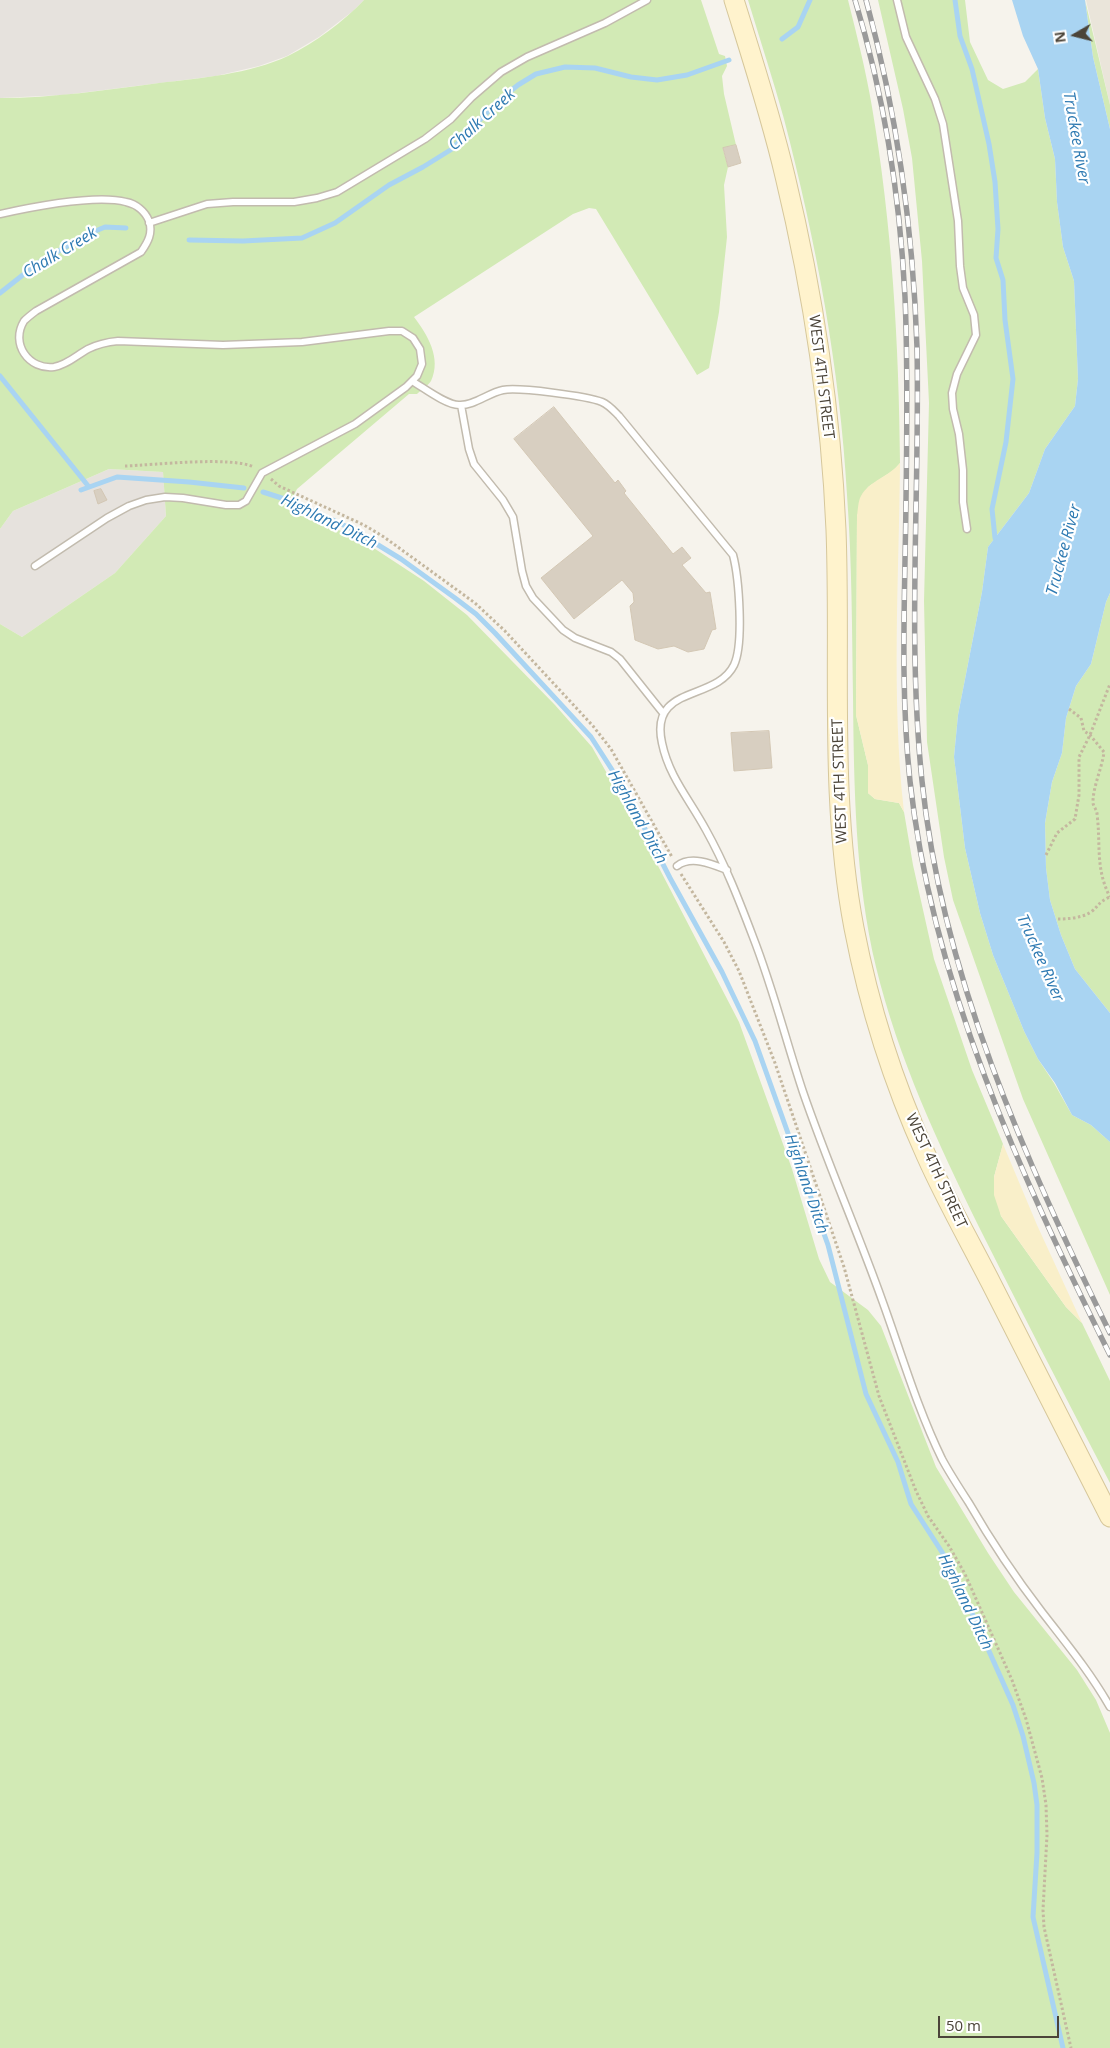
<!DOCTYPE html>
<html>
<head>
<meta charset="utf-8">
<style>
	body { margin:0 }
	#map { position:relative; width:1110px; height:2048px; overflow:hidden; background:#f6f3ec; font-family:"Open Sans",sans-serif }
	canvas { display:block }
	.north { position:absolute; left:1050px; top:10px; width:50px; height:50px; -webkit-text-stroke:4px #fff; paint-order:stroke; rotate:262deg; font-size:14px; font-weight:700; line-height:20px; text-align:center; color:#4b4439 }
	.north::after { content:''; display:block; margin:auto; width:18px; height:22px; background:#4b4439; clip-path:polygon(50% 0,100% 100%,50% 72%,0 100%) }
	.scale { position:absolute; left:938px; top:2016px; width:121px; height:22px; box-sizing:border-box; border:2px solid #4b4439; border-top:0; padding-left:6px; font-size:15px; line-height:18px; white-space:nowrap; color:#4b4439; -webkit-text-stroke:4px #fff; paint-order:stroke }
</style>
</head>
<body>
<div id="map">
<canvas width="1110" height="2048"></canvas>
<div class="north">N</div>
<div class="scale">50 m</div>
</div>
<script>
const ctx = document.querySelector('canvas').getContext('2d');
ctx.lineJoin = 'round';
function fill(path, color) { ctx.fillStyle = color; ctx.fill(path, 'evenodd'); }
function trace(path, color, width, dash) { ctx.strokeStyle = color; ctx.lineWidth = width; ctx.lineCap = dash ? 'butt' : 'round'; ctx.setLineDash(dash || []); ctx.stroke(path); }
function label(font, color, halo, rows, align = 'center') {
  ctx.font = font + ' "Open Sans",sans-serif'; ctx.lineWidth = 4.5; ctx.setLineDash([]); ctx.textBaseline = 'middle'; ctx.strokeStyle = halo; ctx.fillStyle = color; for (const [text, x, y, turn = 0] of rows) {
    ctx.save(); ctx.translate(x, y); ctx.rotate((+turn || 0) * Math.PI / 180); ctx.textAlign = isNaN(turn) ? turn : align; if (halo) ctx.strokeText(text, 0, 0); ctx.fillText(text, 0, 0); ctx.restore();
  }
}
fill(new Path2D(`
	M1086,0h24v105z`), '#eae5da');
fill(new Path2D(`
	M0,0h364l-11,11 -34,26 -32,19 -28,10 -43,10 -152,19 -64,3z
	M109,469l54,3 3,44 -51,57 -93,64 -22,-13v-95l13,-18z`), '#e6e2dd');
fill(new Path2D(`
	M364,0h337l18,54 6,2 2,10 -5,10 2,18 12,51 -13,4 5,18 -4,18 3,52 -8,75 -10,56 -12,7 -101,-166 -7,-1 -16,6 -159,103c13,17 28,41 17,64 -3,5 -10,9 -14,13h-8l-112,95 -9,18 75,34 61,40 43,34 88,90 37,42 51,90 96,185 53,147 27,90 11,23 38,28 13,16 55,141 52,86 26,39 63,78 19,30 14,33v315h-1110v-1424l22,13 93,-64 51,-57 -3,-44 -54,-3 -96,42 -13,18v-431c53,0 106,-8 159,-15 41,-5 91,-9 129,-27 28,-14 55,-34 76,-56z
	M748,0h100c9,36 18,71 24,107 20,118 27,236 28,356l-6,7 -26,17 -11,29 -1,199 12,50v28l7,6 24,4 5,9 9,53 21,94 38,111 31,74 -9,33 7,39 65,91 16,16 28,58v102c-44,-85 -88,-170 -131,-256 -41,-84 -81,-169 -103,-260 -21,-88 -22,-180 -23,-270 -1,-68 -1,-135 -6,-202 -7,-127 -31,-253 -63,-376 -11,-40 -24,-79 -36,-119z
	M878,0h87l5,42 18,38 15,9 22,-7 13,-13 7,49 10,41 2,43 6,45 11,34 4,98 -3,27 -30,43 -16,44 -41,54 -6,45 -24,123 -4,42 11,91 15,65 13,42 31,76 14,28 16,24 18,32 19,10 19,17v153l-87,-196 -70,-199 -9,-43 -17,-115 -3,-141 5,-198 -7,-142 -10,-103 -9,-49z
	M1085,0l25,105v24l-17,-72z
	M1110,593v420l-35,-44 -14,-34 -11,-35 -4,-32 -1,-45 7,-41 10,-29 4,-35 10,-32 15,-22 15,-62z`), '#d2eab5');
fill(new Path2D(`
	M900,463c-1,116 -9,232 4,349l-5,-9 -24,-4 -7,-6v-28l-12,-50 1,-199c1,-6 1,-15 4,-20 8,-15 29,-20 39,-33z
	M1003,1144l34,81 45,98 -16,-16 -65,-91 -7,-21v-18z`), '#f9efc9');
fill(new Path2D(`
	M1012,0h73l8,57 17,72v464l-4,9 -15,62 -15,22 -10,32 -4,35 -10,29 -7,41 1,45 4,32 11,35 14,34 35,44v129l-19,-17 -19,-10 -17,-32 -17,-24 -14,-28 -31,-76 -13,-42 -15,-65 -11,-91 4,-42 24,-123 6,-45 41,-54 16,-44 30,-43 3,-27 -4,-98 -11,-34 -6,-45 -2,-43 -10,-41 -7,-49 -15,-33z`), '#a9d4f2');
trace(new Path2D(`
	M955,0l5,36 12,33 17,75 6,38 3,47 -2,29 7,22 2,40 8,59 -7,63 -14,67 3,29
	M782,39l16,-12 12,-27
	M189,240l54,1 59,-3 33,-15 54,-38 34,-18 29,-18 45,-47 21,-17 18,-11 29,-7 30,1 36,9 26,3 30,-5 42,-15
	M0,293l38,-30 48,-28 19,-8 21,1
	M0,376l89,111
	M81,490l36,-13 72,5 55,6
	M263,492l31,10 58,27 49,30 54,39 21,16 19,19 96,104 34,53 45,88 52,94 33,69 73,204 38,149 32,68 13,42 38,59 7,14 57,128 10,31 11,47 3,22v48l-4,64 30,131`), '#a9d4f2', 5);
const building = new Path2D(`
	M736,145l5,18 -13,4 -5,-19z
	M554,407l61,76 3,-3 8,11 -2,2 49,61 9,-7 9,11 -9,7 24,28 4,-1 6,37 -4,1 -8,19 -16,3 -14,-6 -16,3 -23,-9 -5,-34 4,-4 -1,-9 -11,-13 -48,39 -33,-41 52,-42 -79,-97z
	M101,489l6,11 -9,4 -4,-13z
	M769,731l3,37 -38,3 -3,-38z`);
fill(building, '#d8cfc1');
trace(building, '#d3c7b4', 1);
const lane = new Path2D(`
	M897,0l9,37 29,62 8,25 15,97 2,45 3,22 11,27 2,20 -19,39 -5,19 1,16 6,25 4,36v32l4,27
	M0,214c32,-7 95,-20 126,-12 10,2 19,9 23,19 4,12 -1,21 -8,31l-105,59c-4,3 -9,7 -12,10 -14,23 5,49 30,46 13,-2 23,-12 34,-18 10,-5 19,-7 30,-8l105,4 79,-3 87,-11h13l11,7 7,11 2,15 -5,12 -11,11 -51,37 -93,49 -16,28 -7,4h-13l-43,-7 -18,-1 -19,3 -17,6 -22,12 -72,48
	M149,223l58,-19 26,-2h61l23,-4 20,-6 88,-53 26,-20 21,-22 29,-25 26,-15 78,-34 42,-23
	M412,381c12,7 34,24 47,24 15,1 29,-12 44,-15 15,-3 84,6 99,12 7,3 12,9 17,14l114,139c6,23 11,89 1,110 -18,37 -85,19 -72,78 7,34 28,57 44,87 19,34 33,70 47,107 20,51 33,104 50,155 24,70 54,138 79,208 19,52 35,108 60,159 8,15 18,30 27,44 22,38 46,74 73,109 24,31 48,60 68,95
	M461,405l8,44 5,15 29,36 10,17 9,54 4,15 7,12 30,32 12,8 36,14 9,7 43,54
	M677,866c14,-11 35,-2 50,4`);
const secondary = new Path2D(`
	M734,0c18,58 37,116 51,176 28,116 46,235 51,354 5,132 -7,267 18,398 15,78 39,154 72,227 19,43 43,85 65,128 39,78 79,156 119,234`);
trace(lane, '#c2bbae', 9);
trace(secondary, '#d6c79b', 21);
trace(new Path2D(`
	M125,466c29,-1 106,-10 129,1
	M271,479l8,7 85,39 20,12 91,66 30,28 88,95 18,23 61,108
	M1069,709l12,9 3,13 6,4 14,17c-2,16 -10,32 -11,48 -1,6 4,9 4,14 4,31 -2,54 13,83
	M1046,855l11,-22 18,-14 4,-24v-38l11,-22 20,-51
	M681,874l43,68 15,29 36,92 69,204 35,129 37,95 12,25 21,30 16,28 47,106 14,39 16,59 4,27 1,30 -4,75 1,17 27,121
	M1058,919c10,0 24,-1 33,-7 8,-6 7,-10 19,-15`), '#c4b79f', 3, [2.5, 2.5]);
trace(lane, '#fff', 6);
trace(secondary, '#fff3cd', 19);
const rail = new Path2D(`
	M855,0c29,95 45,198 50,297 3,68 2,136 1,204 -1,93 -6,187 4,280 22,202 111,395 200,574
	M866,0c31,113 47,230 51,347 3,145 -10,290 5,434 20,195 103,378 188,552`);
trace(rail, '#9a9a9a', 5.5);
trace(rail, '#fff', 4, [11]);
label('15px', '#4b4439', '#fff', [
	["WEST 4TH STREET",821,377,83],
	["WEST 4TH STREET",840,781,-92],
	["WEST 4TH STREET",936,1171,65]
]);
label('italic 16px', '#2e7ab2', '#fff', [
	["Chalk Creek",482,120,-42],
	["Truckee River",1076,138,80],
	["Chalk Creek",60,253,-31],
	["Highland Ditch",329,522,26],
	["Truckee River",1064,550,-75],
	["Highland Ditch",637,817,61],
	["Truckee River",1040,958,66],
	["Highland Ditch",806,1184,71],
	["Highland Ditch",965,1602,64]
]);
</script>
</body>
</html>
